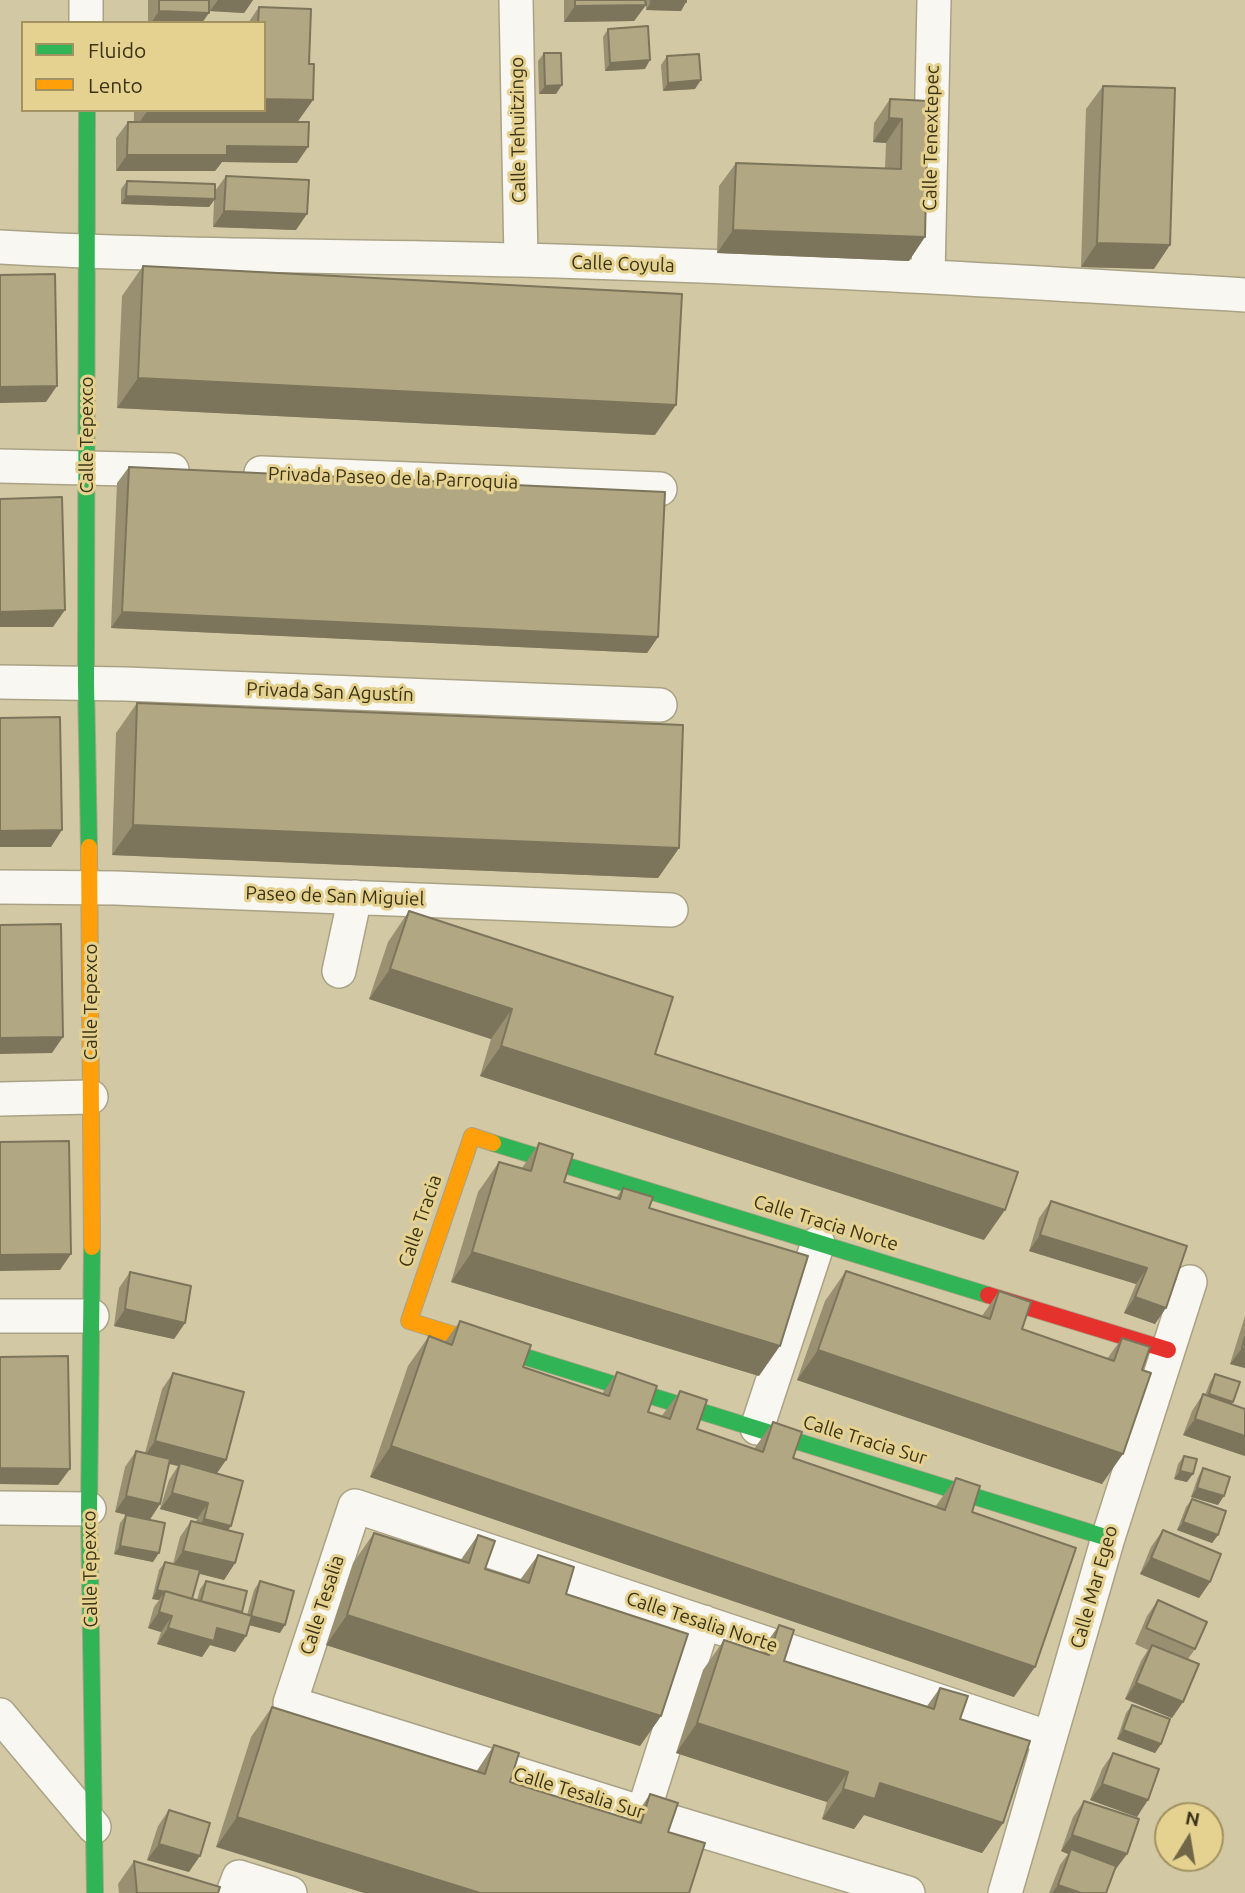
<!DOCTYPE html>
<html>
<head>
<meta charset="utf-8">
<style>
	body { margin:0 }
	#map { position:relative; width:1245px; height:1893px; overflow:hidden; background:#d2c8a4; font-family:Ubuntu,sans-serif }
	canvas { display:block }
	.legend { position:absolute; left:21px; top:21px; width:245px; height:91px; box-sizing:border-box; background:#e6d290; border:2px solid #a19260; margin:0; padding:9px 12px; list-style:none; font-size:21px; color:#3a3317 }
	.legend li { display:flex; align-items:center; gap:14px; height:35px }
	.legend b { width:35px; border:2px solid #a19260 }
	.north { position:absolute; left:1154px; top:1802px; width:70px; height:70px; box-sizing:border-box; background:#e6d290; border:2px solid #a19260; border-radius:50%; rotate:11deg; font-size:19px; font-weight:700; line-height:28px; text-align:center; color:#3a3317 }
	.north::after { content:''; display:block; margin:auto; width:24px; height:32px; background:#6f6748; clip-path:polygon(50% 0,100% 100%,50% 72%,0 100%) }
</style>
</head>
<body>
<div id="map">
<canvas width="1245" height="1893"></canvas>
<ul class="legend">
<li><b style="height:9px;background:#30b455"></b>Fluido</li>
<li><b style="height:9px;background:#ff9f0a"></b>Lento</li>
</ul>
<div class="north">N</div>
</div>
<script>
const ctx = document.querySelector('canvas').getContext('2d');
ctx.lineJoin = 'round';
function trace(path, color, width, dash) { ctx.strokeStyle = color; ctx.lineWidth = width; ctx.lineCap = dash ? 'butt' : 'round'; ctx.setLineDash(dash || []); ctx.stroke(path); }
function fill(path, color) { ctx.fillStyle = color; ctx.fill(path, 'evenodd'); }
function label(font, color, halo, rows, align = 'center') {
  ctx.font = font + ' Ubuntu,sans-serif'; ctx.lineWidth = 6; ctx.setLineDash([]); ctx.textBaseline = 'middle'; ctx.strokeStyle = halo; ctx.fillStyle = color; for (const [text, x, y, turn = 0] of rows) {
    ctx.save(); ctx.translate(x, y); ctx.rotate((+turn || 0) * Math.PI / 180); ctx.textAlign = isNaN(turn) ? turn : align; if (halo) ctx.strokeText(text, 0, 0); ctx.fillText(text, 0, 0); ctx.restore();
  }
}
const street = new Path2D(`
	M86,0v23
	M516,0l5,260
	M0,247c173,10 346,8 520,13 242,6 483,21 725,35
	M928,276l6,-276
	M0,466l172,4
	M261,473l399,16
	M0,682l125,2 535,21
	M0,887l116,1 555,22
	M339,971l16,-74
	M0,1099l91,-2
	M0,1316h92
	M757,1428l61,-185
	M0,1508l89,1
	M0,1715l94,112
	M643,1813l61,-191
	M233,1893l6,-16 51,16
	M908,1893l-265,-80 -353,-110 65,-197 695,232
	M1005,1893l103,-355 82,-256`);
const fast = new Path2D(`
	M87,110l-1,573 3,164
	M493,1143l495,152
	M92,1247l-3,262 6,384
	M500,1349l608,189`);
const slow = new Path2D(`
	M89,847l3,400
	M493,1143l-21,-7 -63,185 91,28`);
const jam = new Path2D(`
	M988,1295l180,55`);
trace(street, '#aaa285', 36);
trace(fast, '#aaa285', 18);
trace(slow, '#aaa285', 18);
trace(jam, '#aaa285', 18);
trace(street, '#f8f7f1', 33);
trace(fast, '#30b455', 16);
trace(slow, '#ff9f0a', 16);
trace(jam, '#e5322d', 16);
fill(new Path2D(`
	M148,0h61l-7,23h-54z
	M210,0h43l-9,13 -34,-2z
	M564,0h81l1,5 -12,16 -70,1z
	M646,0h40v2l-5,9 -35,-1z
	M259,7l50,57 4,36 -16,22v41l-75,-1 -7,9h-99v-33l12,-16h6v-12h130v-87h-16zM216,121l35,1h-36z
	M608,29l37,40 -40,2 -2,-34z
	M544,53l12,41h-17l-1,-33z
	M667,56l28,33 -32,2 -2,-26z
	M1103,86l51,183 -73,-2 5,-158z
	M890,99l38,2 -19,160 -192,-8 2,-67 17,-23 149,6 1,-26 -13,-1 1,-19z
	M226,176l70,54 -83,-3 1,-27 -5,7 -88,-3v-15l6,-8 88,10z
	M143,266l512,169 -538,-27 5,-112z
	M129,467l529,170 -11,16 -536,-25 6,-145z
	M137,703l542,145 -21,30 -546,-23 4,-122z
	M409,911l246,143 329,186 -504,-164 11,-37 -122,-40 19,-57z
	M539,1143l25,39 52,16 7,-10 26,20 110,168 -308,-94 27,-90 21,-30 23,6z
	M1051,1201l136,45 -32,78 -31,-11 12,-29 -107,-33 10,-33z
	M846,1271l136,45 17,-25 23,38 85,30 15,-21 -20,146 -305,-104 28,-79z
	M130,1272l55,51 -11,16 -60,-13 5,-38z
	M1245,1316v52l-15,-4z
	M460,1321l63,46 79,27 15,-22 31,40 13,5 19,-26 17,38 57,20 19,-27 20,36 142,49 21,-29 16,34 42,185 -644,-220 38,-111 21,-30 16,6z
	M173,1373l53,87 -10,14 15,52 -3,4 7,33 -11,17 -25,-7 -7,26 5,1 3,-11 6,-8 36,31 -1,1 6,2 7,-25 6,-9 20,52 -31,-8 -3,11 -11,16 -25,-7 -8,12 -45,-13 4,-12 -13,-4 6,-21 5,-7 -7,-1 7,-29 6,-8 8,2 7,-27 11,-16 5,1 1,-3 -37,-10 9,-29 9,-14 -9,-2 -9,40 -10,16 3,42 -39,-8 6,-31 6,-8 -11,-3 10,-45 11,-16 9,2 17,-64z
	M1215,1374l18,28 -1,2 13,5v47l-62,-21 9,-24 11,-17 2,1 5,-13z
	M1184,1456l3,26 -13,-3 4,-15z
	M1203,1468l15,37 -27,-8 7,-20z
	M1192,1499l26,36 -6,8 -35,-13 9,-23z
	M1163,1530l47,52 -11,16 -59,-24 11,-27z
	M374,1533l86,28 18,-26 7,34 35,11 18,-25 28,39 95,122 -21,30 -314,-101 27,-82z
	M1158,1600l37,49 -7,10 -16,59 -47,-19 16,-38 7,-11 -13,-6 12,-28z
	M779,1625l5,36 143,45 13,-18 20,31 43,104 -21,30 -118,-38 -10,14 -32,-10 5,-17 -151,-49 27,-83 21,-30 36,12z
	M1132,1705l29,39 -6,9 -38,-14 9,-26z
	M272,1707l204,65 18,-27 16,37 122,39 18,-27 18,38 -452,15 35,-110z
	M1113,1753l24,64 -47,-17 12,-31z
	M1084,1801l43,53 -12,16h-1l-8,23h-57l11,-28 8,-11 -7,-3 12,-34z
	M169,1810l20,62 -42,-12 11,-34z
	M134,1861l84,32h-99l-1,-9z`), '#989071');
fill(new Path2D(`
	M218,0h35l-9,13 -34,-2z
	M651,2h35l-5,9 -35,-1z
	M646,5l-12,16 -70,1 11,-16z
	M159,11l50,2 -7,10h-51z
	M650,60l-5,9 -40,2 5,-8z
	M701,80l-6,9 -32,2 5,-8z
	M562,85l-6,9h-17l6,-8z
	M264,99l49,1 -17,24 -80,-3 -9,12 -73,-3 14,-20h116z
	M889,118l13,1 -16,24 -13,-1z
	M227,146l81,1 -11,16 -75,-1 -7,9h-99l11,-16z
	M126,196l89,3 -6,8 -88,-3z
	M224,211l83,3 -11,16 -83,-3z
	M733,230l192,7 -16,24 -192,-8z
	M1097,243l73,2 -16,24 -73,-2z
	M138,378l538,27 -21,30 -538,-27z
	M57,386l-11,16 -46,1v-16z
	M65,610l-12,17h-53v-15z
	M122,612l536,25 -11,16 -536,-25z
	M133,825l546,23 -21,30 -546,-23z
	M62,830l-11,17h-51v-16z
	M390,969l122,40 -21,30 -122,-40z
	M63,1037l-11,16 -52,1v-16z
	M501,1046l504,164 -21,30 -504,-164z
	M1040,1235l107,33 -11,16 -107,-33z
	M472,1252l308,94 -21,30 -308,-94z
	M71,1254l-11,16 -60,1v-16z
	M1135,1297l31,11 -11,16 -31,-11z
	M125,1309l60,14 -11,16 -60,-13z
	M1242,1348l3,1v19l-15,-4z
	M818,1350l305,104 -21,30 -305,-104z
	M1209,1394l24,8 -6,9 -24,-9z
	M1195,1419l50,17v20l-62,-21z
	M155,1441l71,19 -11,16 -35,-13 -2,3 -34,-9z
	M391,1446l644,221 -21,30 -644,-220z
	M0,1468l70,1 -12,16 -58,-1z
	M1180,1471l13,3 -6,8 -13,-3z
	M1197,1488l27,8 -6,9 -27,-8z
	M172,1493l36,10 -11,16 -37,-10z
	M126,1496l34,8 -11,16 -34,-8z
	M204,1519l27,7 -12,17 -26,-8z
	M1183,1522l35,13 -6,8 -35,-13z
	M120,1546l39,7 -6,9 -39,-8z
	M183,1551l52,12 -11,17 -52,-13z
	M1151,1558l59,24 -11,16 -59,-24z
	M157,1590l8,2 -6,8 -7,-1z
	M159,1612l13,4 -11,16 -13,-4z
	M347,1615l314,101 -21,30 -314,-101z
	M251,1616l34,9 -5,8 -35,-9z
	M168,1628h49l29,8 -11,16 -25,-7 -8,12 -45,-13z
	M1136,1683l47,19 -11,16 -47,-19z
	M697,1723l151,49 -21,30 -151,-49z
	M1123,1730l38,14 -6,9 -38,-14z
	M880,1783l123,40 -21,30 -118,-38 -10,14 -32,-10 21,-30z
	M1102,1784l46,16 -11,17 -47,-17z
	M237,1817l243,76h-116l-148,-46z
	M1072,1835l55,19 -12,16 -46,-16 2,-5 -3,5 -7,-3z
	M159,1844l41,12 -11,16 -42,-12z
	M1058,1885l23,8h-29z`), '#7c755c');
const building = new Path2D(`
	M159,0h50v13l-50,-2z
	M575,0h70l1,5 -71,1z
	M651,0h35v2h-35z
	M259,7l52,2 -2,55h5l-1,36 -49,-1v-76h-6z
	M648,26l2,34 -40,3 -2,-34z
	M544,53h17l1,32 -17,1z
	M699,54l2,26 -33,3 -1,-27z
	M1103,86l72,2 -5,157 -73,-2z
	M890,99l38,2 -3,136 -192,-7 3,-67 165,6 1,-50 -13,-1z
	M128,122h181l-1,25 -81,-1v9h-100z
	M226,176l83,4 -2,34 -83,-3z
	M127,181l88,3v15l-89,-3z
	M143,266l539,28 -6,111 -538,-27z
	M55,274l2,112 -57,1v-112z
	M129,467l536,25 -7,145 -536,-25z
	M62,497l3,113 -65,2v-113z
	M137,703l546,22 -4,123 -546,-23z
	M60,717l2,113 -62,1v-113z
	M409,911l264,86 -18,57 363,118 -13,38 -504,-164 11,-37 -122,-40z
	M61,924l2,113 -63,1v-113z
	M69,1141l2,113 -71,1v-113z
	M539,1143l34,11 -9,28 56,17 3,-11 30,9 -4,11 159,48 -28,90 -308,-94 27,-90 32,9z
	M1051,1201l136,45 -21,62 -31,-11 12,-29 -107,-33z
	M846,1271l144,48 9,-28 32,11 -9,27 92,32 8,-23 28,9 -8,23 9,3 -28,81 -305,-104z
	M130,1272l61,14 -6,37 -60,-14z
	M460,1321l71,24 -8,22 86,29 8,-24 40,14 -9,26 22,7 10,-28 27,9 -10,29 66,23 10,-30 29,10 -9,26 152,52 11,-32 24,8 -8,26 104,36 -41,119 -644,-221 38,-110 23,9z
	M1245,1337v12l-3,-1z
	M68,1356l2,113 -70,-1v-111z
	M173,1373l71,19 -18,68 -71,-19z
	M1215,1374l25,8 -7,20 -24,-8z
	M1203,1394l42,15v27l-50,-17z
	M136,1451l34,8 -10,45 -34,-8z
	M1184,1456l13,3 -4,15 -13,-3z
	M180,1463l63,18 -12,45 -27,-7 4,-16 -36,-10z
	M1203,1468l27,9 -6,19 -27,-8z
	M1192,1499l34,12 -8,24 -35,-13z
	M126,1515l39,8 -6,30 -39,-7z
	M191,1521l52,13 -8,29 -52,-12z
	M1163,1530l58,24 -11,28 -59,-24z
	M374,1533l95,30 9,-28 17,6 -10,28 44,14 9,-28 36,12 -8,27 122,40 -27,82 -314,-101z
	M165,1562l35,8 -8,29 -27,-8v1l-8,-2z
	M206,1581l41,10 -5,21 -41,-11z
	M260,1581l34,10 -9,34 -34,-9z
	M165,1591l87,25 -6,20 -29,-8 -3,13 -46,-13 4,-12 -13,-4z
	M1158,1600l49,22 -12,27 -49,-21z
	M779,1625l15,5 -10,31 150,48 6,-21 28,8 -8,23 70,22 -27,82 -123,-40 -5,16 -32,-10 5,-17 -151,-49 27,-83 45,15z
	M1152,1645l47,19 -16,38 -47,-19z
	M1132,1705l38,14 -9,25 -38,-14z
	M272,1707l213,67 9,-29 25,8 -9,29 131,41 9,-29 28,9 -10,29 37,11 -16,50h-209l-243,-76z
	M1113,1753l46,16 -11,31 -46,-16z
	M1084,1801l55,18 -12,35 -55,-19z
	M169,1810l41,13 -10,33 -41,-12z
	M1071,1849l45,17 -10,27h-25l-23,-8z
	M134,1861l86,26 -2,6h-81z`);
fill(building, '#b1a783');
trace(building, '#7c755c', 2);
label('19px', '#3a3317', '#e6d290', [
	["Calle Tehuitzingo",518,130,-91],
	["Calle Tenextepec",931,138,-89],
	["Calle Coyula",623,264,2],
	["Calle Tepexco",87,435,-90],
	["Privada Paseo de la Parroquia",393,478,2],
	["Privada San Agustín",330,692,2],
	["Paseo de San Miguiel",335,896,2],
	["Calle Tepexco",91,1002,-90],
	["Calle Tracia",420,1221,-71],
	["Calle Tracia Norte",826,1223,17],
	["Calle Tracia Sur",865,1440,17],
	["Calle Tepexco",90,1569,-91],
	["Calle Mar Egeo",1094,1587,-74],
	["Calle Tesalia",322,1605,-72],
	["Calle Tesalia Norte",702,1622,18],
	["Calle Tesalia Sur",579,1793,17]
]);
</script>
</body>
</html>
